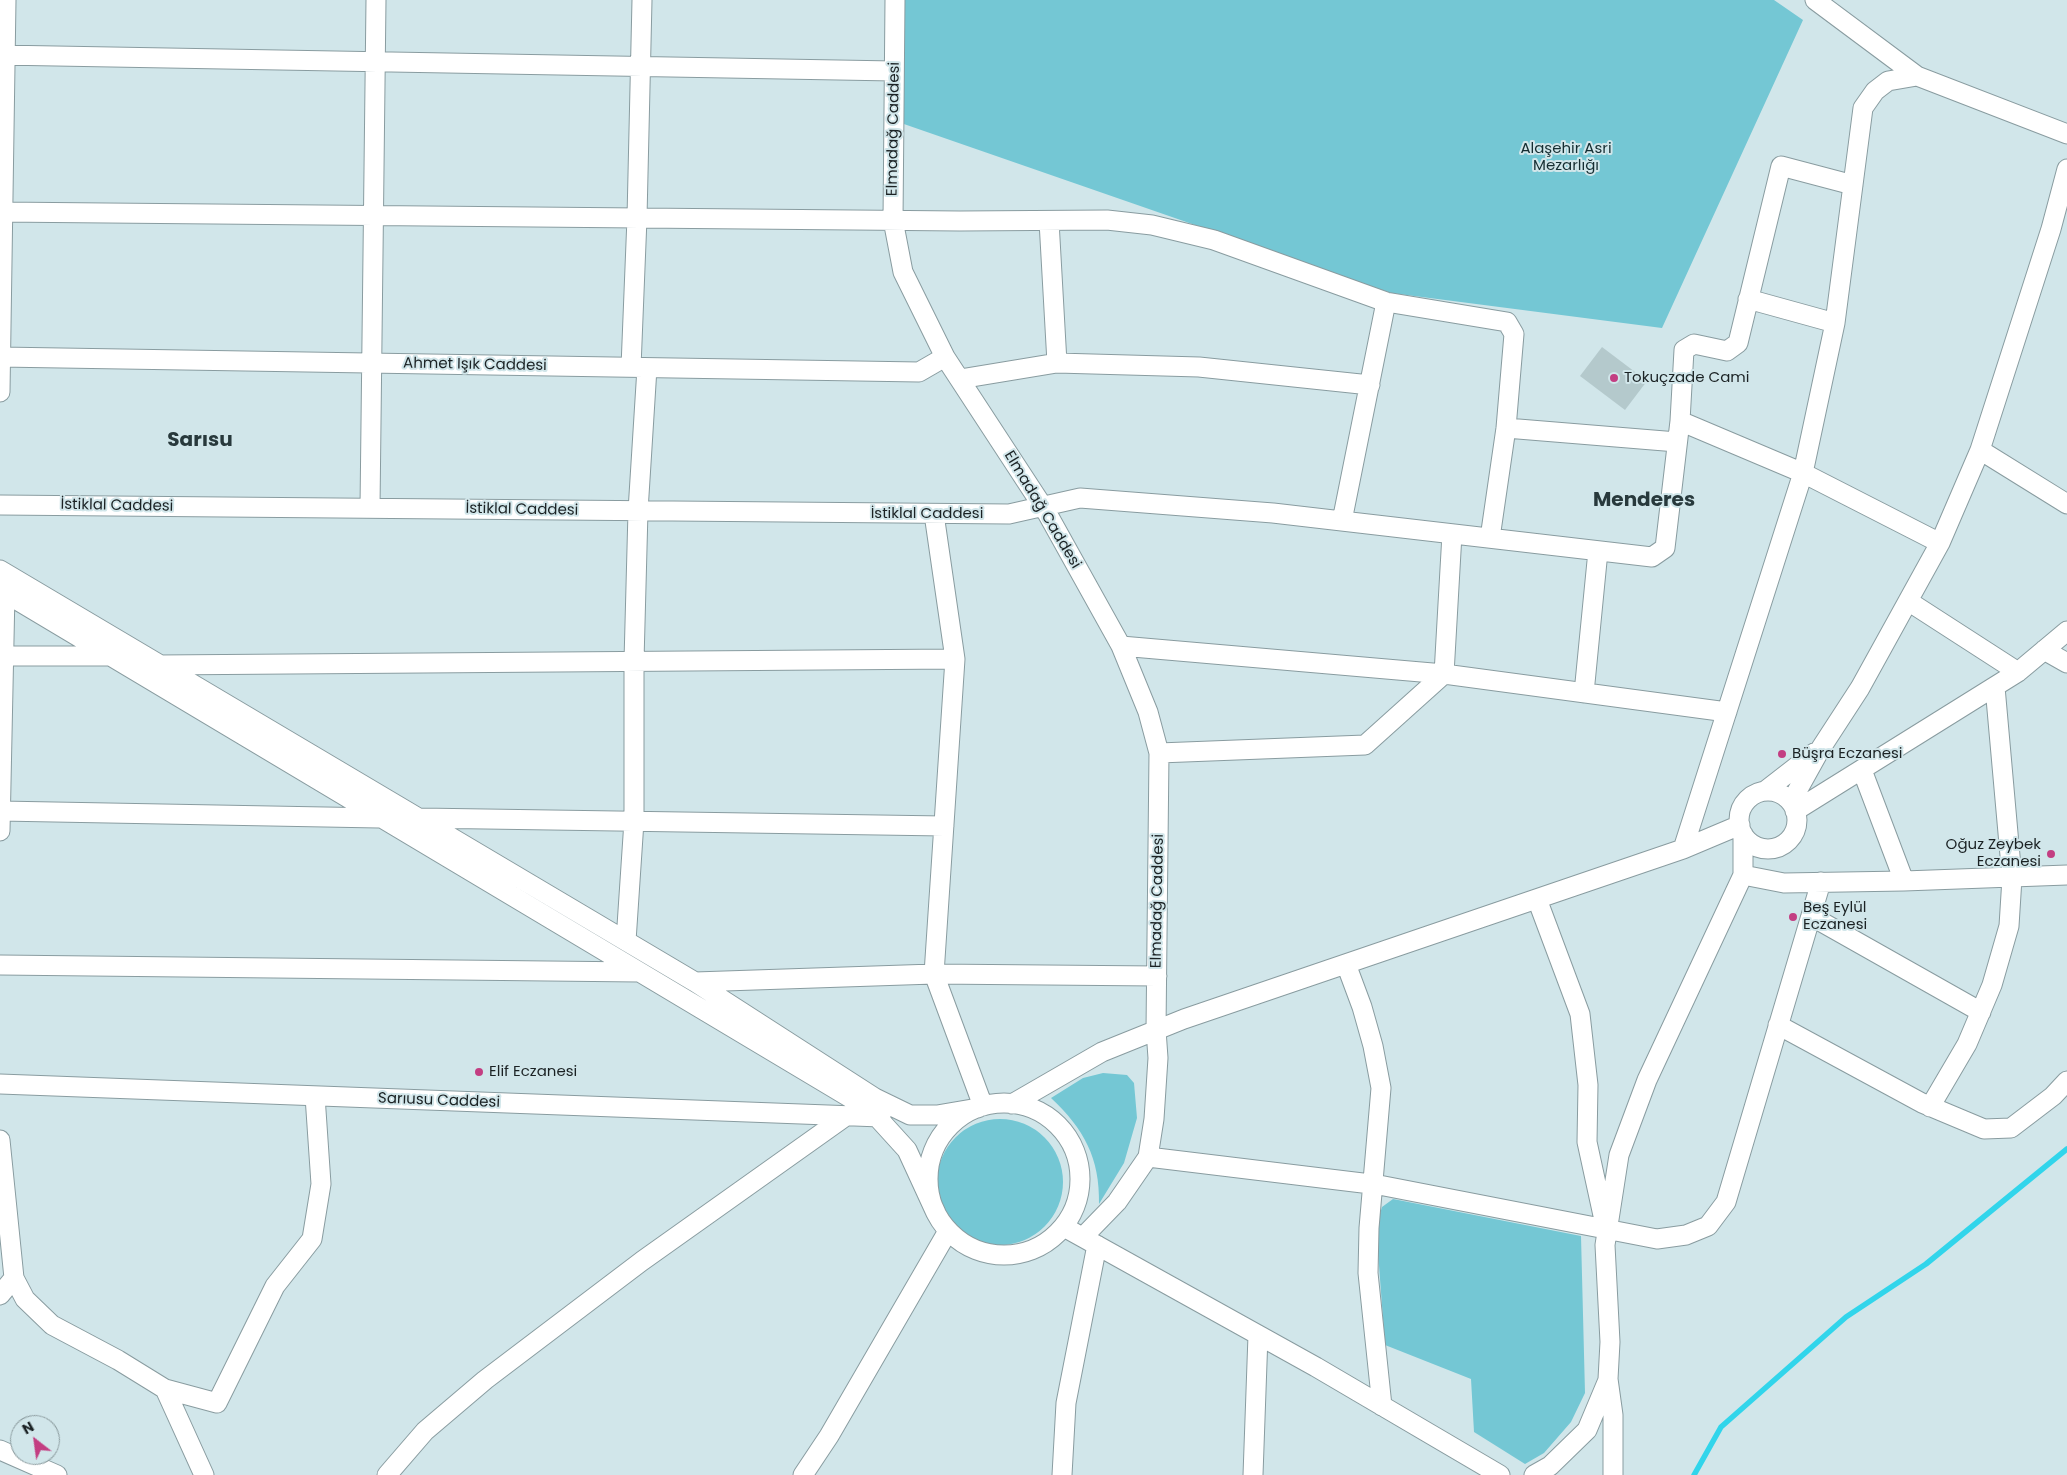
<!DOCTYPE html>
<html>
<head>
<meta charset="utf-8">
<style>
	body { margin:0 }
	#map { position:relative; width:2067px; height:1475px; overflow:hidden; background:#d1e6ea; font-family:Poppins,sans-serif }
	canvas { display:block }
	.north { position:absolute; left:10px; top:1415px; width:50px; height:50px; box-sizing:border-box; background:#d1e6ea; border:1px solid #88989b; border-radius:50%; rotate:330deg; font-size:14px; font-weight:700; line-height:20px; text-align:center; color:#1b2224 }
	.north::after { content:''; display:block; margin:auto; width:18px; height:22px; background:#c33e82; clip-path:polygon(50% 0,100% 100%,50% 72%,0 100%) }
</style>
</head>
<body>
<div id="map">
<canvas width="2067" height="1475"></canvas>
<div class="north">N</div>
</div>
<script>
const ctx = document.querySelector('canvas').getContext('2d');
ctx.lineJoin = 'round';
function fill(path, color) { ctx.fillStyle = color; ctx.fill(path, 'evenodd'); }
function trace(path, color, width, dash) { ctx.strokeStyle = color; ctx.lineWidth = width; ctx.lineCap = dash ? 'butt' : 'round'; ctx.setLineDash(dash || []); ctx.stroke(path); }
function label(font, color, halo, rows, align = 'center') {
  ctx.font = font + ' Poppins,sans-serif'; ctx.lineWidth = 4; ctx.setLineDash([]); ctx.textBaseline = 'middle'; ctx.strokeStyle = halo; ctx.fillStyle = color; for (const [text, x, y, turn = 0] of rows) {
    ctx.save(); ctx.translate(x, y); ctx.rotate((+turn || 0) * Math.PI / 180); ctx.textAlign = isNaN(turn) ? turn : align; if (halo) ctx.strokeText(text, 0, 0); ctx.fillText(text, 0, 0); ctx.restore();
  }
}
fill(new Path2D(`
	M903,0h871l29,20 -141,308 -271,-35 -490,-170z
	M1103,1073l24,2 7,8 3,35 -13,45 -25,41c1,-46 -15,-75 -48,-106l32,-20z
	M937 1182a63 63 0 1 1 126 0a63 63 0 1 1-126 0Z
	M1393,1199l188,37 4,157 -14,29 -27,31 -19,11 -51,-32 -3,-53 -86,-34 -9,-119 6,-19z`), '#74c7d4');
trace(new Path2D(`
	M1694,1475l27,-48 125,-110 80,-53 141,-115`), '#31d5eb', 5.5);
fill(new Path2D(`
	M1602,347l45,34 -22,29 -45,-34z`), '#b4c9cc');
const minor = new Path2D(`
	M895,0l-2,220 10,52 42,85 102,156 74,133 27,66 11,41 -3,277 2,28 -4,61 -6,38 -31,45 -34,35
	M1815,0l102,76
	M0,55l894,16
	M0,212l960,9 147,-1 45,5 62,15 172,62 121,20 7,12 -8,94 -16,110
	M1049,221l8,142
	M1748,299l87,24
	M0,357l919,15 26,-15
	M631,367l6,-149 5,-218
	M960,379l97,-16 142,4 171,18
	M0,392l6,-392
	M1680,421l123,52 137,70
	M1506,428l171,14
	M1980,450l87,54
	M0,505l1009,9 71,-16 193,15 379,44 13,-9 15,-127 4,-71 10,-6 33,7 11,-8 43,-177 72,19
	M370,508l6,-508
	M934,514l21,145 -21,315 49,132
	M1342,521l44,-219
	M0,570l695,412 180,116 35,17h27l41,-7
	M0,590l859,513 18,14 30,33 29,63
	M1908,601l110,71
	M1121,646l323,28 283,38
	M2044,650l23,13
	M0,656h111
	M158,665l797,-6
	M1584,693l14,-142
	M1159,753l206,-8 79,-71 8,-140
	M1862,770l42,111
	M1765,791l49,-38
	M1739 820a29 29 0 1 1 58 0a29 29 0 1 1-58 0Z
	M1791,802l30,-54 39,-60 80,-145 40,-93 71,-221 16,-60
	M0,811l379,7
	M1795,811l223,-139 49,-41
	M420,818l524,8
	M0,831l5,-239
	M1683,849l120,-376 32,-150 28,-215 12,-17 13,-10 29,-5 150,58
	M1743,875l41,8 120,-2 163,-6
	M1537,899l43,115 8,71 -1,57 17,78
	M1811,916l170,96
	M626,941l8,-120v-160l4,-150 9,-143
	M1346,964l16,43 11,39 8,42 -12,140 -1,45 14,133
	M0,965l639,7
	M695,982l239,-8 223,2
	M1778,1025l144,78 62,26 27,-1 42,-32 14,-15
	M0,1084l881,33
	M928 1179a76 76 0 1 1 152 0a76 76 0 1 1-152 0Z
	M1012,1104l90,-52 82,-33 499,-170 57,-24
	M1930,1107l37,-63 25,-59 17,-59 3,-48 -17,-191
	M0,1140l14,138 11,21 27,26 66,35 47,29 52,14 58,-117 37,-47 9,-55 -6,-88
	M1148,1157l231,28 278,54 29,-4 22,-9 18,-24 95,-320
	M1064,1227l252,140 184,108
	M0,1295l14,-17
	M165,1389l39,86
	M0,1450l57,25
	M387,1475l38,-44 60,-51 157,-119 204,-145
	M803,1475l26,-39 119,-205
	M1062,1475l4,-72 31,-158
	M1253,1475l5,-140
	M1534,1475l16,-9 37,-36 21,-50
	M1613,1475v-60l-5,-36 2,-37 -5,-97 14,-90 28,-75 96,-205v-41`);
trace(minor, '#899ca0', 21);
trace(minor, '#fff', 19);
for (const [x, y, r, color] of [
	[1614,378,5,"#c33e82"],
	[1782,754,5,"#c33e82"],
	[2051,854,5,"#c33e82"],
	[1793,917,5,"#c33e82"],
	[479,1072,5,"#c33e82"]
]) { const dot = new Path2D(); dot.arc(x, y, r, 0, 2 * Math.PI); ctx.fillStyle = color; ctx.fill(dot); trace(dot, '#d1e6ea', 2); }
label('15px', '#1b2224', '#d1e6ea', [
	["Elmadağ Caddesi",894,129,-89],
	["Ahmet Işık Caddesi",475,365,1],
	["İstiklal Caddesi",117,506,1],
	["İstiklal Caddesi",522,510,1],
	["Elmadağ Caddesi",1042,510,59],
	["İstiklal Caddesi",927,514],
	["Elmadağ Caddesi",1158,901,-89],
	["Sarıusu Caddesi",439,1101,2]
]);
label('15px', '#152e32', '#d1e6ea', [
	["Alaşehir Asri",1566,149],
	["Mezarlığı",1566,166]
]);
label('15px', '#1b2224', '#d1e6ea', [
	["Tokuçzade Cami",1624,378],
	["Büşra Eczanesi",1792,754],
	["Oğuz Zeybek",2041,845,"right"],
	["Eczanesi",2041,862,"right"],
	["Beş Eylül",1803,908],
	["Eczanesi",1803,925],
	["Elif Eczanesi",489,1072]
], 'left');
label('bold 20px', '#28393c', '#d1e6ea', [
	["Sarısu",200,441],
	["Menderes",1644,501]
]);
</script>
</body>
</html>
